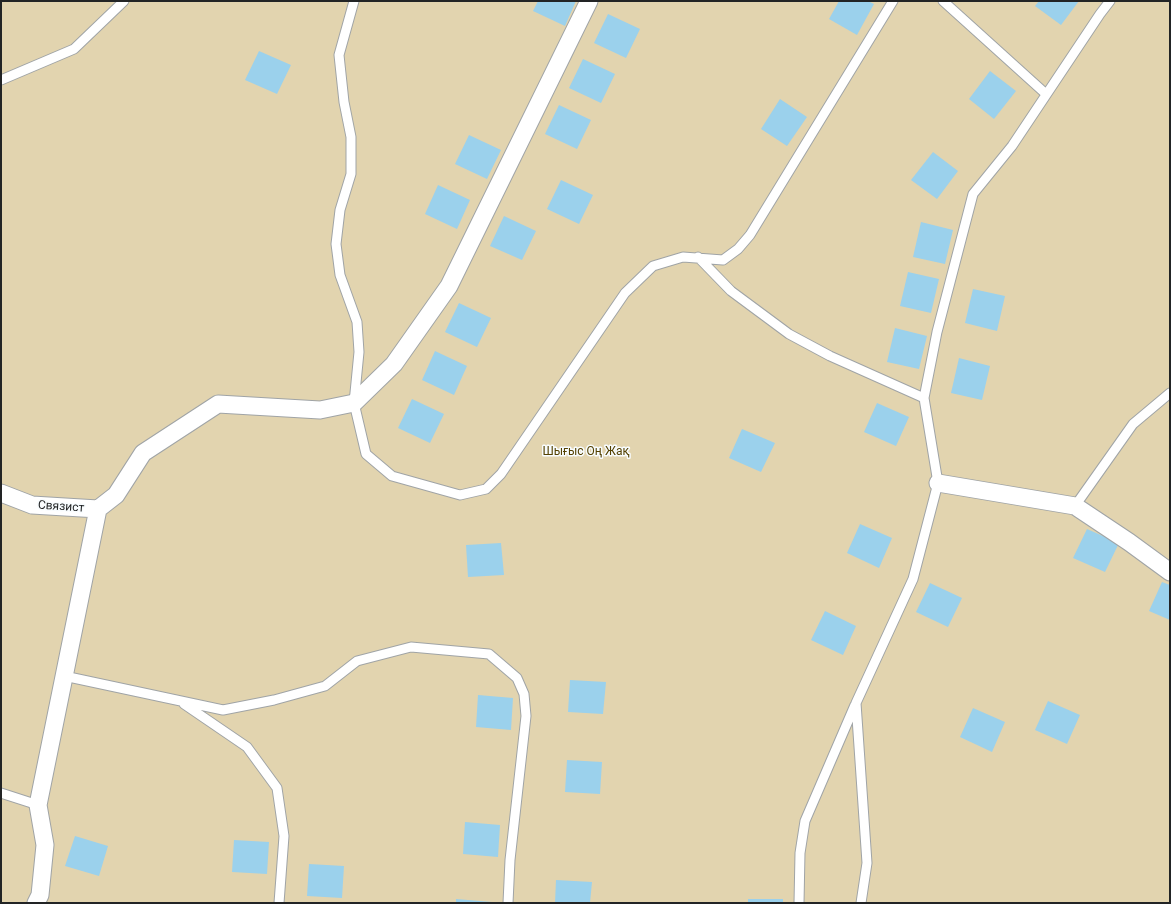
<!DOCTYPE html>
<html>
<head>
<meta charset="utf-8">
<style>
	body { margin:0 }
	#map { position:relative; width:1171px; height:904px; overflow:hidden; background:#f8fcfe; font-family:Roboto,sans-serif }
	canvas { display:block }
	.frame { position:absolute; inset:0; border:2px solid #222425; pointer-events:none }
</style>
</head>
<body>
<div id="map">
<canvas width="1171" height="904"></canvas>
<div class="frame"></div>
</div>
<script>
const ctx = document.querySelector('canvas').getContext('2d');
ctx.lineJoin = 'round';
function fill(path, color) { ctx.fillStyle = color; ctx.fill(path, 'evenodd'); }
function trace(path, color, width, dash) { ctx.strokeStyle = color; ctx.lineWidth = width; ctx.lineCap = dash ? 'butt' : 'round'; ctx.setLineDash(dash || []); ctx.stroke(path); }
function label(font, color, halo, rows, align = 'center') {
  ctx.font = font + ' Roboto,sans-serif'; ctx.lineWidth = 3; ctx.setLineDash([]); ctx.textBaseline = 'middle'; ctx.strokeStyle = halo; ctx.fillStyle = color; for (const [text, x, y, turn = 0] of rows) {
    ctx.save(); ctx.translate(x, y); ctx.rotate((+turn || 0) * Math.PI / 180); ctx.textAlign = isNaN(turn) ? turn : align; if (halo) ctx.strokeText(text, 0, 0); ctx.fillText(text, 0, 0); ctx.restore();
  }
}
fill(new Path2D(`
	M1,1h1169v902h-1169z`), '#e2d4af');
fill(new Path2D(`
	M538,1h38l-11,25 -32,-15z
	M839,1h29l6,3 -17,31 -28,-16z
	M1039,1h40l-18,24 -26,-19z
	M608,14l32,15 -14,29 -32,-15z
	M259,51l32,14 -14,29 -32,-14z
	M583,59l32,15 -14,29 -32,-15z
	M990,71l26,20 -22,28 -25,-20z
	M780,99l27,18 -20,29 -26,-17z
	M559,105l32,15 -14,29 -32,-15z
	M469,135l32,15 -14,29 -32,-15z
	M933,152l25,19 -21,28 -26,-19z
	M561,180l32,15 -14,29 -32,-15z
	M438,185l32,15 -13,29 -32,-15z
	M504,216l32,15 -14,29 -32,-14z
	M921,222l32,8 -8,34 -32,-7z
	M908,272l31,7 -8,34 -31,-7z
	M973,289l32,7 -8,35 -32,-8z
	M459,303l32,15 -14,29 -32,-15z
	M895,328l32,8 -8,33 -32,-7z
	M435,351l32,15 -13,29 -32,-15z
	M959,358l31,8 -8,34 -31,-7z
	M412,399l32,15 -14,29 -32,-15z
	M877,403l32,14 -13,29 -32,-14z
	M742,429l33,14 -14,29 -32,-14z
	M860,524l32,14 -13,30 -32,-15z
	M1087,529l32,14 -14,29 -32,-14z
	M501,543l3,32 -36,2 -2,-32z
	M1162,582l8,3v35l-21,-9z
	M930,583l32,15 -14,29 -32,-15z
	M825,611l31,15 -13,29 -32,-15z
	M570,680l36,2 -3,32 -35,-2z
	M478,695l35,3 -2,32 -35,-3z
	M1048,701l32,14 -13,29 -32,-14z
	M973,708l32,14 -13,30 -32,-15z
	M567,760l35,2 -2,32 -35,-2z
	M465,822l35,3 -2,32 -35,-3z
	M75,836l33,10 -9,30 -34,-10z
	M234,840l35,2 -2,32 -35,-2z
	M309,864l35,2 -2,32 -35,-2z
	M556,880l36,2 -2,21h-35z
	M456,899l36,3v1h-36z
	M748,899h35v4h-35z`), '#9bd1ec');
const service = new Path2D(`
	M354,1l-15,54 5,47 7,35v37l-11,36 -4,34 4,31 17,47 2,30 -5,51 12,51 26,22 68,19 26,-6 15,-15 124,-181 28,-27 30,-9 40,3 15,-11 12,-14 143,-234
	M943,1l103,93
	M1,80l73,-31 50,-48
	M698,257l33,34 58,43 41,22 94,42
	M1075,506l58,-82 37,-31
	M64,676l159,34 51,-10 51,-14 32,-25 54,-14 78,7 28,24 7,16 2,22 -16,144 -2,43
	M184,704l63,43 30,41 7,48 -5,67
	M1,793l37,12
	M799,903l1,-50 5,-32 50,-116
	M861,903l6,-40 -11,-160 57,-124 25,-96 -14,-85 13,-66 36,-138 39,-48 88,-132 10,-13`);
const minor = new Path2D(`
	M938,483l137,23 54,36 41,30
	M1,493l31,12 66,4
	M36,903l4,-8 5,-50 -7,-40 60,-296 18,-14 27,-42 75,-49 102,6 34,-7 40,-39 55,-78 140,-285`);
trace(service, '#a0a4a6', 11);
trace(minor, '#a0a4a6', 19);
trace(service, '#fff', 9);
trace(minor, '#fff', 17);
label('12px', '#544101', '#f8fcfe', [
	["Шығыс Оң Жақ",586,452]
]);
label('12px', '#222425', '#f8fcfe', [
	["Связист",61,507,4]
]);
</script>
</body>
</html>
